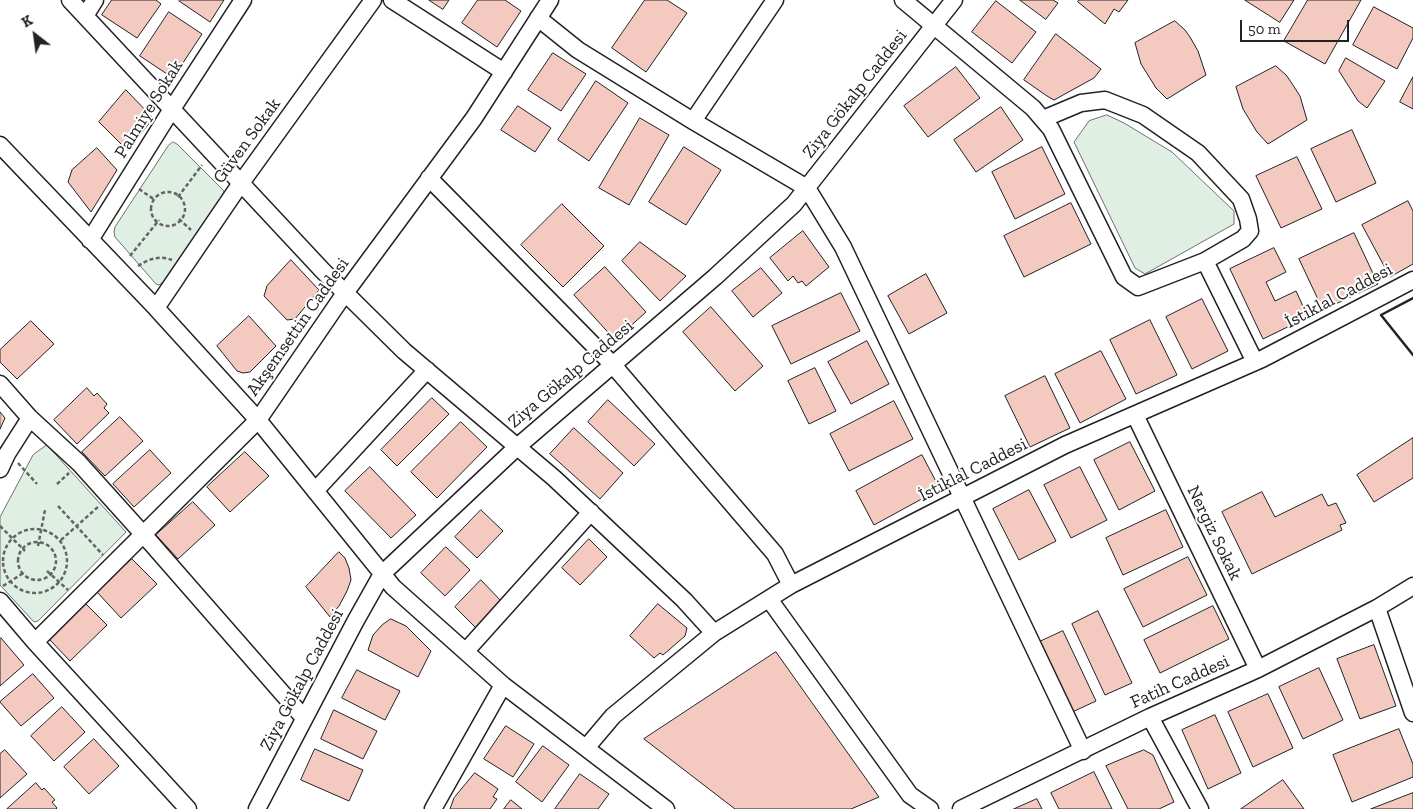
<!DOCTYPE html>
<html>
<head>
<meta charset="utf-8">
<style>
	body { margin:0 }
	#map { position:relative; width:1413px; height:809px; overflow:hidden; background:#fff; font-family:"Zilla Slab",serif }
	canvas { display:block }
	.north { position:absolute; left:10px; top:10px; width:50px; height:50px; -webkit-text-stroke:4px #fff; paint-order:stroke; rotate:330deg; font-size:14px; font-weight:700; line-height:20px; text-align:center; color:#222 }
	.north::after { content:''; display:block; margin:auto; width:18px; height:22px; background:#222; clip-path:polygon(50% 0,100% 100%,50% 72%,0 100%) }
	.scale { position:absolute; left:1240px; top:20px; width:109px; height:22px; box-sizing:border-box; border:2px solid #222; border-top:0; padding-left:6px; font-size:15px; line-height:18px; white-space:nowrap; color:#222; -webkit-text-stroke:4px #fff; paint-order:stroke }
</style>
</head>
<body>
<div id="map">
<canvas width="1413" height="809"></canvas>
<div class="north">K</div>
<div class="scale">50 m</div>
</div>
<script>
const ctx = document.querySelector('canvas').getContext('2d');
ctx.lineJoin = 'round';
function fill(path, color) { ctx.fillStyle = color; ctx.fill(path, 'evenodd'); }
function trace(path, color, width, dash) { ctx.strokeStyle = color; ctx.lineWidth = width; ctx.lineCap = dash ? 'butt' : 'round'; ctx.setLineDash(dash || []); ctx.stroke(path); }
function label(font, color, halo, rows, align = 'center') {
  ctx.font = font + ' "Zilla Slab",serif'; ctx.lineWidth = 4; ctx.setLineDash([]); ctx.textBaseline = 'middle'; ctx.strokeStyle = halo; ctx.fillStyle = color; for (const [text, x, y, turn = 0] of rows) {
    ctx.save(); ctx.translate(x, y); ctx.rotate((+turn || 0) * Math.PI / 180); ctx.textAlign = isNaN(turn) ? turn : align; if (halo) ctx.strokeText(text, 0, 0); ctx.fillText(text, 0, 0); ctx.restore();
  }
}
const green = new Path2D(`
	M1107,115l17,8 48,29 62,59v13l-89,50 -10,-6 -61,-126 15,-21z
	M173,142l4,2 47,47v3l-61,88 -4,3 -3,-1 -41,-47 -1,-5 1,-5 53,-81z
	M47,445l79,87 -88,89 -4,1 -34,-37v-68l33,-62z`);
fill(green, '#e0efe3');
trace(green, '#6f6f6f', 1);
const building = new Path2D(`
	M112,0h44l5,4 -24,34 -35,-23z
	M180,0h44l-14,22 -31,-21z
	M429,0h20l-6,9z
	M478,0h27l16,11 -24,36 -35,-24z
	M645,0h22l20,13 -41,59 -34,-24z
	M1020,0h33l5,3 -12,16z
	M1079,0h49l-9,12 -5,-3 -9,15 -27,-22z
	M1245,0h49l-14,22z
	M1308,0h53l-36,64 -41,-23z
	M996,1l40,31 -24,31 -40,-31z
	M1374,7l39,21v10l-16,31 -44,-24z
	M169,12l33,22 -29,44 -33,-22z
	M1175,21l10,9 5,7 8,14 8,24 -39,24 -11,-11 -15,-24 -6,-21z
	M1056,34l45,35 -7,9 -40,22 -7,-4 -23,-16z
	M553,53l33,21 -25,37 -33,-21z
	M1346,58l39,23 -18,27 -9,-7 -19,-30z
	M1276,66l10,9 5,7 9,14 7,24 -39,24 -11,-12 -14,-23 -7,-22z
	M956,67l24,31 -52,39 -24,-31z
	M1413,77v32l-13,-7z
	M596,81l32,22 -39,58 -31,-21z
	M126,90l27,28 -25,33 -29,-29z
	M518,106l33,22 -16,24 -34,-22z
	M1001,107l22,33 -47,32 -22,-32z
	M640,118l29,17 -40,70 -30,-17z
	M1352,130l24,53 -40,19 -25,-53z
	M684,147l37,23 -35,55 -37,-23z
	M1042,147l23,47 -50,25 -23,-47z
	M97,148l20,22 -26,42 -23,-30 4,-12z
	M1297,157l25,52 -41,19 -25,-52z
	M1408,201l5,10v53l-23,13 -28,-52z
	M1071,203l20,41 -67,33 -20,-41z
	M562,204l42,42 -41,41 -42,-42z
	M803,231l26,36 -23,19 -4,-5 -4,2 -5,-7 -5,5 -18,-23z
	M1354,233l24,51 -55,26 -24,-51z
	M640,242l46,34 -26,25 -38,-40z
	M1274,248l12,24 -20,10 9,19 21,-10 12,26 -45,22 -33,-70z
	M291,260l28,30 -24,29 -8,1 -23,-24 3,-10z
	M605,267l41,45 -31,28 -41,-45z
	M761,268l21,25 -29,24 -21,-26z
	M926,274l21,39 -38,21 -21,-38z
	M841,293l19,38 -69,33 -19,-38z
	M1202,299l26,52 -36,18 -26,-52z
	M711,307l52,59 -28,25 -52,-59z
	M249,316l27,30 -26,26 -7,1 -6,-2 -20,-25z
	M1150,320l27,55 -41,19 -26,-54z
	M31,321l23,23 -37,35 -17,-17v-12z
	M867,341l22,43 -38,20 -23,-42z
	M1101,351l25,48 -46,24 -25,-49z
	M815,368l21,43 -27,13 -21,-43z
	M1045,376l25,52 -40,19 -25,-51z
	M87,388l7,8 3,-3 10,11 -3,4 5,5 -32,31 -23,-24z
	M432,398l17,16 -52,52 -16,-16z
	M608,400l47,44 -21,22 -46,-44z
	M894,401l19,38 -64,32 -19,-37z
	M0,412l5,6 -5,11z
	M120,417l23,24 -38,35 -23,-24z
	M461,422l26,25 -50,51 -26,-26z
	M574,428l49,45 -23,26 -50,-45z
	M1413,438v40l-39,24 -17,-27z
	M1130,442l25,49 -36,19 -25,-50z
	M150,450l21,23 -37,34 -21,-23z
	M245,452l24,24 -39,36 -23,-25z
	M922,455l18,34 -66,36 -18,-34z
	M370,467l46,48 -25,23 -46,-47z
	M1080,467l27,53 -36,18 -27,-53z
	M1029,490l27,51 -37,19 -26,-51z
	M1262,492l13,25 47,-23 6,12 8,-3 10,20 -6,2 2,5 -90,44 -30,-62z
	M193,502l22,23 -37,34 -22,-24z
	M481,510l22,21 -26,27 -22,-21z
	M1166,510l17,37 -60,28 -17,-37z
	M589,539l18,18 -27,28 -18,-17z
	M446,547l24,23 -25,26 -24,-23z
	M339,552l6,6 4,10 2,12 -4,11 -8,15 -9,11 -24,-30z
	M1188,557l19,38 -64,32 -19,-38z
	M132,559l25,25 -36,34 -24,-26z
	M481,580l21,22 -26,26 -21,-21z
	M86,604l21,21 -37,36 -20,-21z
	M658,604l29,24 -2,8 -22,19 -3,-2 -6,5 -24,-22z
	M1213,606l16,33 -69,34 -16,-33z
	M1098,611l34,72 -27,12 -33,-71z
	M391,619l15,7 25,25 -13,26 -50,-27 5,-15 9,-10z
	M1063,631l33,70 -28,13 -33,-70z
	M1,638l23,27 -24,21v-47z
	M1374,645l22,61 -36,13 -23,-60z
	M776,652l103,145 -28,12h-116l-91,-70z
	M1319,668l24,52 -40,19 -24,-52z
	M357,670l43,21 -15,29 -43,-22z
	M33,674l21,24 -33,28 -21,-24z
	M1268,694l25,54 -40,19 -25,-55z
	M62,707l23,25 -31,29 -23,-25z
	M334,710l43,21 -14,28 -42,-20z
	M1215,715l26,58 -33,16 -26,-59z
	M506,726l28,18 -21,33 -29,-18z
	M1399,729l14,35v13l-61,25 -19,-47z
	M94,739l25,27 -30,28 -25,-27z
	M543,746l26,19 -27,37 -26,-20z
	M315,749l48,21 -14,31 -48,-21z
	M5,750l22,24 -27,24v-44z
	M1144,750l9,5 21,47 -15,7h-31l-22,-43z
	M1094,772l18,37h-53l-8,-16z
	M475,773l23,16 -5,8 4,2 -7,10h-40l4,-11z
	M580,774l29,20 -11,15h-43z
	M1283,780l21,29h-63z
	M36,783l6,7 2,-2 11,12 -3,2 5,6 -1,1h-49z
	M1413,793v16h-42z
	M1037,799l5,10h-28z
	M511,800l11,9h-18z`);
fill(building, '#f3c9c0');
trace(building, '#222', 1);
const minor = new Path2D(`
	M70,0l253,271 81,80 150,127 130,122 30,33
	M392,0l112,72
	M903,0l130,108 18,21 73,148 14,10 67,-26
	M85,16l10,-16
	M538,18l40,32 115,71 114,67 36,59 240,504
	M1043,119l38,-16 24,-3 38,15 55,38 43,46 7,20 2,12 -7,8 -38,22 50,101
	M693,121l82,-121
	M0,145l156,163 102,112 135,167 110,98 163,124
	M429,178l184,187 162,189 16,31
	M90,240l82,-131 71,-109
	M156,308l85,-125 132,-183
	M0,384l30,34 49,45 64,71 161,184
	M1135,415l123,254
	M0,469l7,-15 23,-36
	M315,491l112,-121
	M769,599l141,196 20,14
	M0,601l35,41 153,167
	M1377,608l36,105
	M35,642l223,-222 87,-127 129,-175 76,-118
	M466,651l125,-139
	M1150,717l50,92
	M586,748l27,-32 101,-83 77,-48 274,-140 197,-86 151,-79
	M257,809l98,-187 27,-48 135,-127 198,-170 79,-73 160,-204
	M433,809l70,-124
	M961,809l189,-92 108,-48 119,-61 36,-22`);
trace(minor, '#222', 19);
trace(new Path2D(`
	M139,189l16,11
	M151 209a17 17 0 1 1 34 0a17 17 0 1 1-34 0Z
	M178,197l24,-32
	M179,219l12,11
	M130,256l29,-36
	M138,266c11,-7 21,-11 34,-6
	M18,463l19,21
	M57,484l12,-11
	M58,506l45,49
	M0,526l25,25
	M3 561a32 32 0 1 1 64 0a32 32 0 1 1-64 0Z
	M61,540l38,-34
	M18 561a19 19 0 1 1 38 0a19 19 0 1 1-38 0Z
	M38,546l7,-36
	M47,571l21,19
	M3,586l22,-14`), '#646464', 2.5, [4, 2.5]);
trace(minor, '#fff', 16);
trace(new Path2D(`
	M1413,298l-32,17 32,40`), '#222', 2.5);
label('18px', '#222', '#fff', [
	["Ziya Gökalp Caddesi",855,94,-52],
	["Palmiye Sokak",149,109,-58],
	["Güven Sokak",247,141,-54],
	["İstiklal Caddesi",1339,296,-28],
	["Akşemsettin Caddesi",298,327,-55],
	["Ziya Gökalp Caddesi",571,374,-40],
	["İstiklal Caddesi",973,470,-27],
	["Nergiz Sokak",1214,533,64],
	["Ziya Gökalp Caddesi",302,680,-62],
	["Fatih Caddesi",1180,682,-24]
]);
</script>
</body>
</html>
